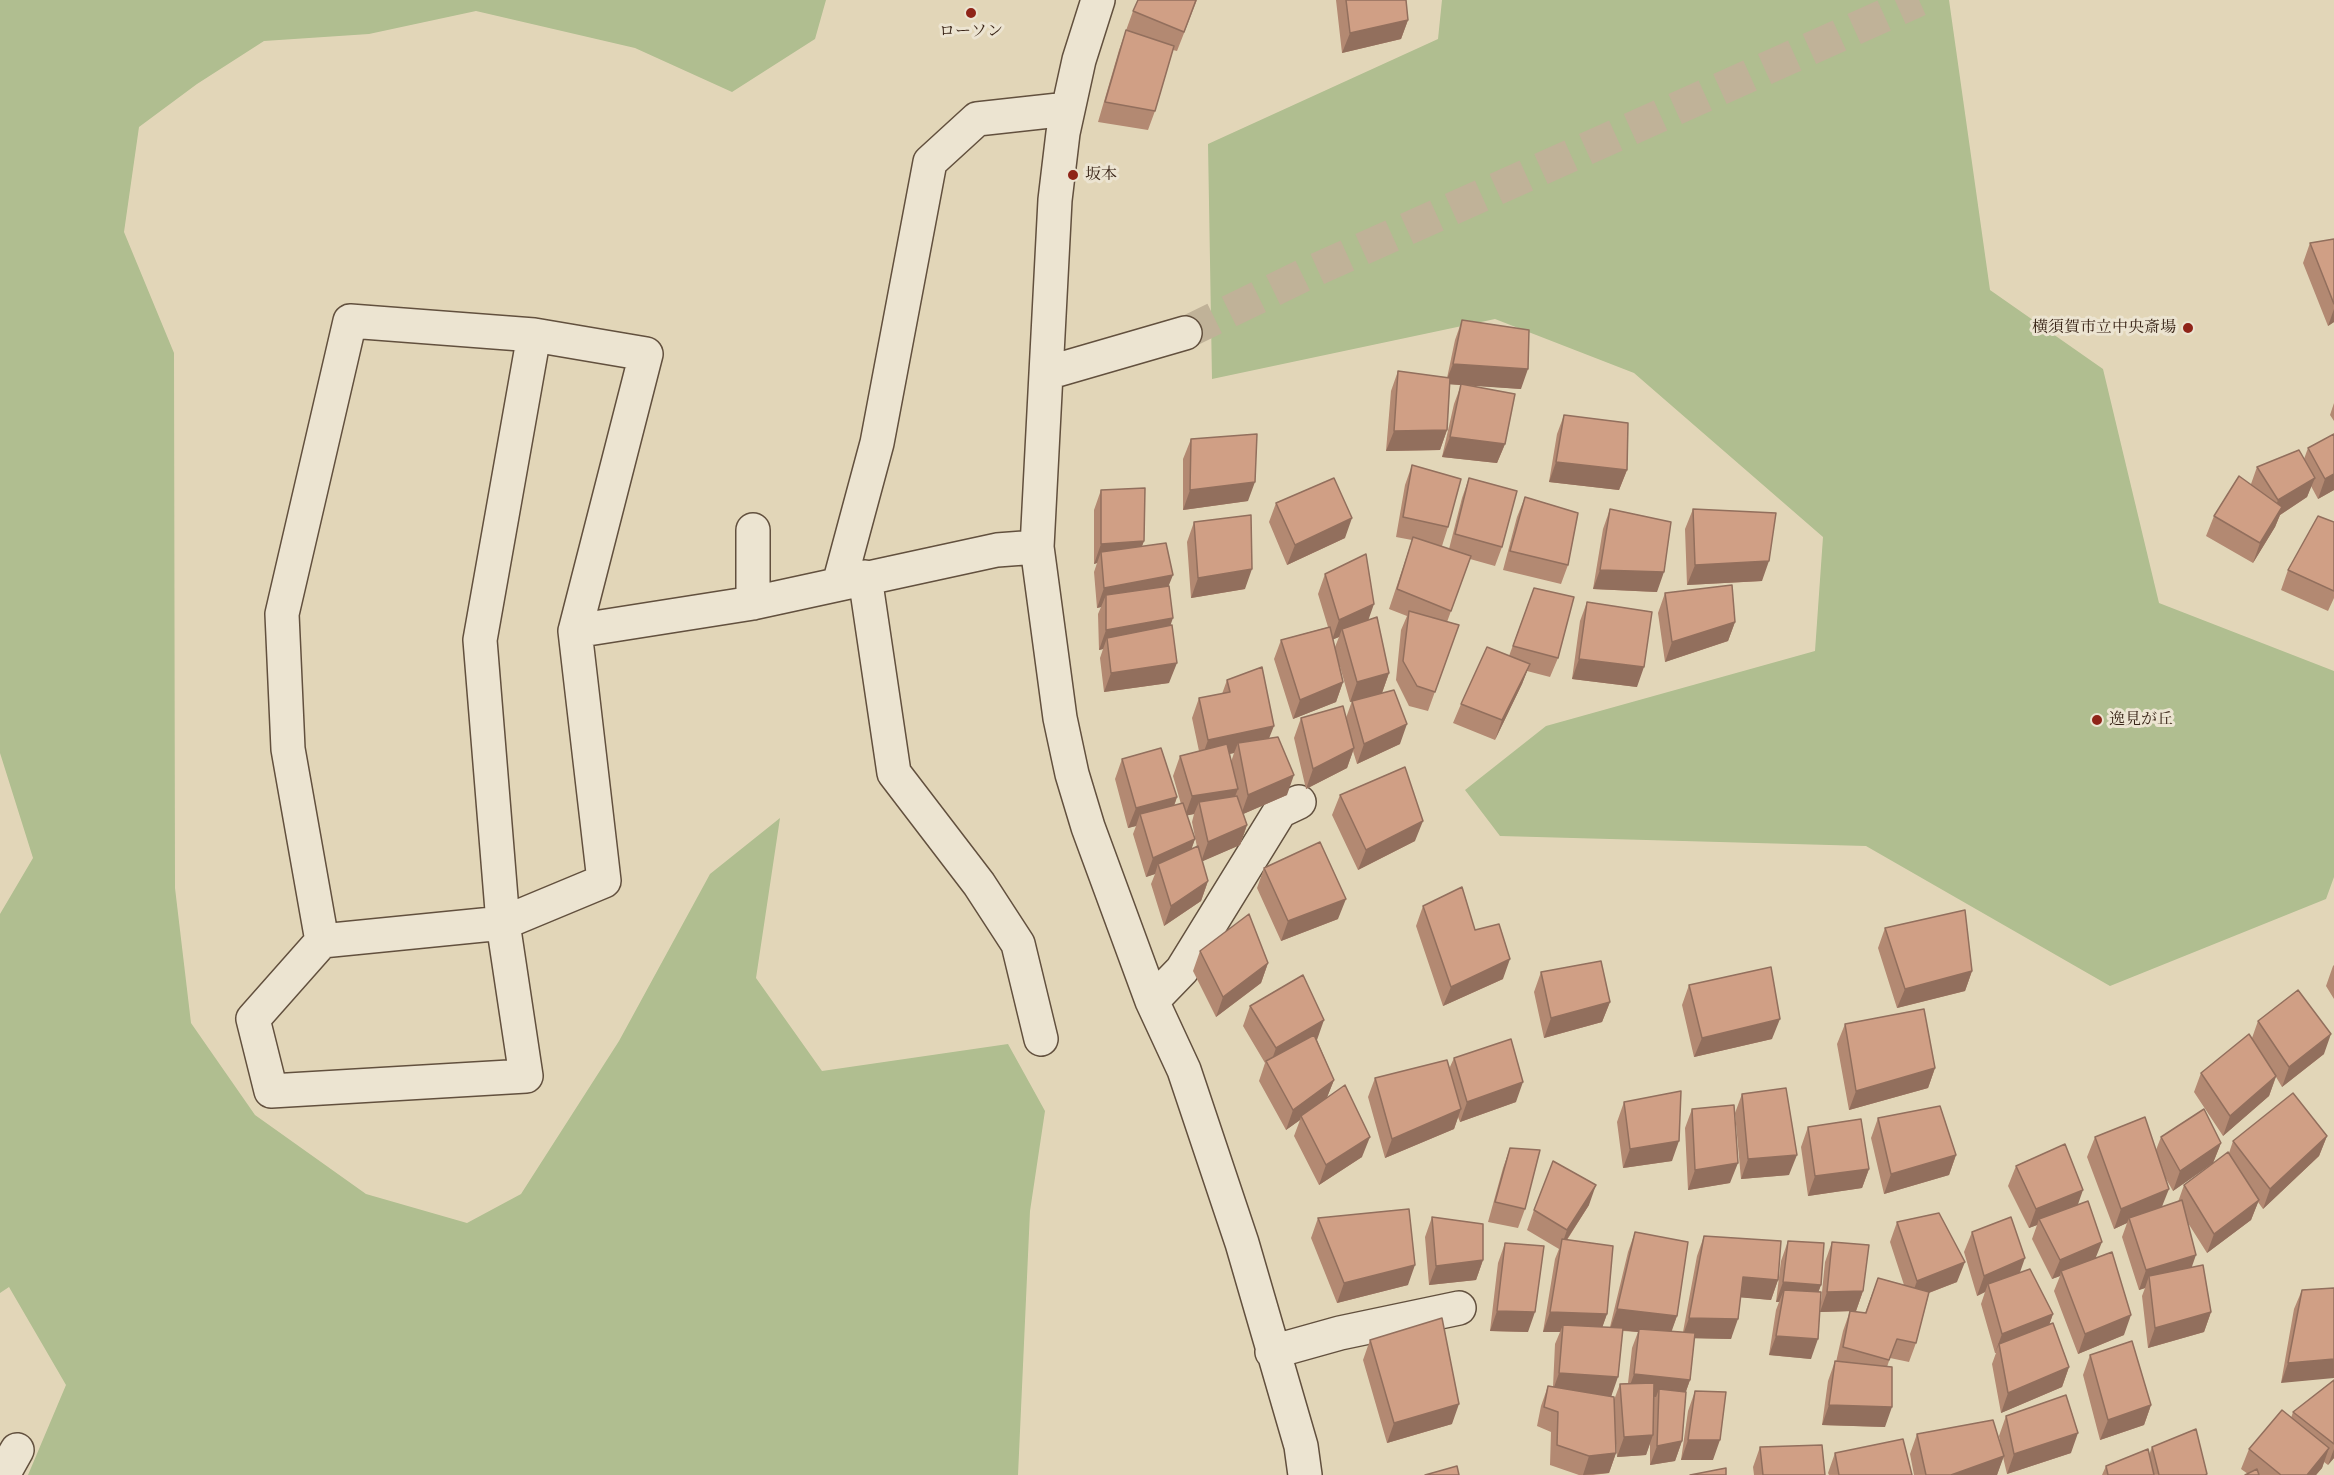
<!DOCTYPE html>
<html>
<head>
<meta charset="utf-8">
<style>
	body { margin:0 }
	canvas { display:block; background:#e2d6b8 }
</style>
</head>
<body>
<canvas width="2334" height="1475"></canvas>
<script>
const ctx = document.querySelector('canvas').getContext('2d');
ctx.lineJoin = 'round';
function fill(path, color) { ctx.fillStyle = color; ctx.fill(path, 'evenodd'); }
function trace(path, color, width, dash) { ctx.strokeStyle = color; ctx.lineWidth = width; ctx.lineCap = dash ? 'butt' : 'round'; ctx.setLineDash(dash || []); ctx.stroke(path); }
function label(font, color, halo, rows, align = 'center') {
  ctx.font = font + ' "IM FELL Great Primer","Noto Serif JP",serif'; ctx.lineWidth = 6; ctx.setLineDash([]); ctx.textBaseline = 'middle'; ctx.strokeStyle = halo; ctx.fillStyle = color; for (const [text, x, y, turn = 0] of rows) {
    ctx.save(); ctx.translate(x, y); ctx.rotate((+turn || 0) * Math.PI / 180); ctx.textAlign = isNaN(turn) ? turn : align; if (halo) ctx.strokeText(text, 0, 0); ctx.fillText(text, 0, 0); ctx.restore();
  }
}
fill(new Path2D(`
	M0,0h826l-11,39 -83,53 -97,-44 -159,-37 -107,23 -105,7 -67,43 -58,43 -15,105 50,121 1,535 16,135 64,92 111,79 101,29 54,-29 98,-153 91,-167 70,-56 -24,160 66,93 186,-27 37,67 -15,100 -12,264h-990l38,-90 -57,-98 -9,6v-379l33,-56 -33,-105z
	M1442,0h507l41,290 113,79 56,234 175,68v206l-8,22 -216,87 -244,-140 -366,-10 -35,-46 81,-64 269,-75 8,-114 -189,-164 -139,-54 -283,60 -4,-235 230,-105z`), '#b0be90');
trace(new Path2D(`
	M1185,333l121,-59 613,-274`), '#c0b298', 33, [33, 16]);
const minor = new Path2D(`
	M1098,0l-19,60 -16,73 -8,67 -18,347 23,171 12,56 16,53 64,174 32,69 58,173 59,203 4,29
	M534,335l-54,305 23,283 23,153 -255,15 -18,-72 69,-78 181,-18 101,-42 -29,-250 178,-28 244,-53 40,-3
	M1047,373l138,-40
	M753,530v73
	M865,577l29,196 85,111 39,60 23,95
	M839,584l38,-141 53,-281 47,-43 91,-10
	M322,941l-34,-192 -6,-135 68,-293 184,14 112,19 -71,277
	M1152,1001l30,-31 98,-159 19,-9
	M1272,1352l68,-19 119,-25
	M3,1475l14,-25`);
trace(minor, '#62503e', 36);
trace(minor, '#ece4d1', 33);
fill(new Path2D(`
	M1197,0l-20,51 -4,-1 -18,61 -7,19 -50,-8 21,-72 14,-39z
	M1336,0h70l2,20 -7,19 -59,14z
	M2334,239v83l-6,4 -25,-63 7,-20z
	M1462,320l59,69 -54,-4 38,59 -8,19 -55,-6 12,-53 7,-19 -11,-1 -3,46 -7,20 -54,1 5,-60 7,-20 49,7 8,-38z
	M2334,403v18l-4,-6z
	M1564,415l63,55 -8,20 -70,-8 8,-48z
	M2334,434v56l-16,9 -7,-13 -4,11 -27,18 -5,12 -22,36 -47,-27 8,-20 37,-32 6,-17 47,-8 4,-11z
	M1191,439l57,62 -65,9v-51z
	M1412,465l36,62 -6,19 7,3 13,-51 7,-20 33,69 -7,19 -25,-7 -23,63 12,3 -31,86 -19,-5 -13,-26 5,-50 6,-14 -18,-7 23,-69 -16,-3 9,-52z
	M1101,490l43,51 -2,5 27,40 2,39 -2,58 -65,9 -4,-34 3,-9 -4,1 -1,-36 3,-7 -4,1 -3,-36 3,-9 -3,1v-54z
	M1525,497l43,68 -7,19 -58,-14 14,-53z
	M1276,503l69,35 -58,27 -18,-43z
	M1610,509l47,83 -64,-3 10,-60z
	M1693,509l69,72 -75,4 -2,-56z
	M1194,522l51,67 -54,9 -4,-56z
	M2334,522v76l-6,13 -47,-21 7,-20z
	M1325,574l43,46 21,53 -7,20 18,51 -43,20 -4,-13 -6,17 -41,21 -12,-51 7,-20h45l6,-17 6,-2 -8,3 -11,-39 4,19 -7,20 -43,17 -19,-60 7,-19 47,-13 -10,-33zM1339,637l-4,10 -2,-8z
	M1534,588l24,70 -8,19 -23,-6 -5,13 -27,56 -42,-17 8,-19 48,-48z
	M1665,593l70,29 -7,19 -63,21 -7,-49z
	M1587,602l50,85 -65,-8 8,-58z
	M1227,680l42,59 18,56 -44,19 4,11 -7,20 -38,16 6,20 -7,20 -37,25 -13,-42 4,-10 -9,3 -13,-43 3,-8 -8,2 -13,-49 7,-20 55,38 -3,9 7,-2 -8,-28 7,-20 19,-5 -7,-33 7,-20 23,-4zM1234,753l-3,9 -2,-8zM1194,814l-2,8 5,25 -6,2 4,-10 -8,-24z
	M1340,795l75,46 -57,29 -26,-55z
	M1264,868l74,51 -57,22 -24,-53z
	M1423,906l52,24 28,49 -60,27 -27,-80z
	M1885,928l87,43 -7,20 -68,17 -19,-60z
	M1200,951l68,12 -7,20 -45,34 -23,-46z
	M2334,965v34l-8,-13 7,-20z
	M1541,972l69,30 -8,20 -58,16 -10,-46z
	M1689,985l83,54 -78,18 -12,-52z
	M1250,1006l67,34 17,40 -7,17 35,60 -43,28 -25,-49 6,-16 -14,10 -27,-49 6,-18 -22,-37z
	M2258,1021l66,33 -42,33 -6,-10 -7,19 -46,40 -29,-44 7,-19 51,-35z
	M1845,1024l90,44 -7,20 -79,22 -12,-66z
	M1454,1058l62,44 -56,20 -2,-5 -4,12 -69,29 -17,-61 7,-19 74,-9z
	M1742,1094l47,81 -48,4 -6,-66z
	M1624,1102l48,59 -49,7 -6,-46z
	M1692,1109l38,74 -42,7 -3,-62z
	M1878,1118l78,37 -7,20 -65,19 -13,-56z
	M1808,1127l61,42 -7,19 -54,8 -7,-49z
	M2327,1136l-8,20 -56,53 -5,-7 -7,18 -44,33 -19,-30 4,44 19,45 -7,20 -56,16 -6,-52 3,-8 -6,2 -17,-53 5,-14 -13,6 -27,-72 8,-20 61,13 5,-13 60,6 -8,20 -40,28 -8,-14 -3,30 16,-5 6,-17 45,-32 4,-12z
	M1510,1148l15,61 -7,19 -30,-6 15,-54z
	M2016,1166l61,39 47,130 -46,19 -24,-63 6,-15 -8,3 -20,-40 5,-14 -8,3 -21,-42z
	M1589,1205l-22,35 40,74 -5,13h8l18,-75 7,-20 42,84 -6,15 12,1 14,-76 7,-20 74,44 -7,20 -31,-3 -9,42 -37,-1 -4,42 -4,11 -4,50 -7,20 -25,4v-22l-4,12 -29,2 -2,-28 1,24 -7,20 -16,2h-14l-29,-10 1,-33 -14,-6 4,-20 7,-20 5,1 2,-43 5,-12h-17l12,-73 4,-10 -32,-19 7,-20zM1623,1331l15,1 -6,16 -4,35 -8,1 -6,16 -3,-3z
	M1432,1217l51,43 -7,20 -47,5 -4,-48z
	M1318,1218l90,67 -71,18 -26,-65z
	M1897,1222l60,60 -28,11 -13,50 -7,19 -19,-4 -3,9 -2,60 -63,-2 6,-44 7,-20 1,1 7,-31 7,-20 -30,1 5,-50 7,-20 31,49 -7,20h-5l14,2 13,-35 26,7 -14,-43z
	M1972,1232l48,41 33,41 -4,11 20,42 -7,20 -61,26 -9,-49 4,-11h-1l-14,-49 4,-12 -8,4 -13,-44z
	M1788,1241l33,44 -3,7 -7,67 -42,-4 7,-45 3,-8h-3l5,-41z
	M1505,1243l23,89 -38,-1 8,-68z
	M2334,1288l-53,95 13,-74 8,-19z
	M1370,1340l82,84 -65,19 -24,-83z
	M2090,1355l61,50 -7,20 -44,15 -17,-65z
	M2334,1380v78l-6,7 -4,-3 -2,6 -6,7h-71l3,-1 -7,-5 8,-20 42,-31 2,-6z
	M1695,1391l18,69h-32l7,-49z
	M2006,1416l65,37 -64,21 -4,-17 -6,18h-83l-4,-21 7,-20 85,16 -3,-14z
	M1760,1447l65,28h-71l-1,-8z
	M2152,1447l55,28h-105l4,-9 43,-11z
	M1835,1453l77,22h-83l-1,-2z`), '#b38972');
fill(new Path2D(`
	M1408,20l-7,19 -59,14 8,-20z
	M2334,309v13l-6,4z
	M1453,364l75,5 -7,20 -76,-5z
	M1447,430l-7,20 -54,1 8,-20z
	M1450,437l55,7 -8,19 -55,-6z
	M1556,462l71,8 -8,20 -70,-8z
	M2334,474v16l-16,9 7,-20z
	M2315,478l-8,19 -27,18 -5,12 -22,36 7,-20 11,-23 7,-20z
	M1255,482l-7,19 -65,9 7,-20z
	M1352,518l-7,20 -58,27 8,-20z
	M1144,541l-8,20 -35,-9 -4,11 -3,1 7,-20z
	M1769,561l-7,20 -75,4 8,-20z
	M1252,569l-7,20 -54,9 7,-20z
	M1600,570l64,2 -7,20 -64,-3z
	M1173,575l-8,20h-59l-5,12 -4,1 7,-20z
	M1374,604l-7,20 -25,5 -3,8 -7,3 7,-20z
	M1173,618l-7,20h-59l-4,11 -4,1 7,-20z
	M1735,622l-7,19 -63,21 7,-20z
	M1579,659l65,8 -7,20 -65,-8z
	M1177,663l-8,20 -65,9 7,-19z
	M1530,664l-8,20 -27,56 7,-20z
	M1389,673l-7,20 -32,9 7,-20z
	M1343,682l-7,20 -43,17 7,-19z
	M1407,724l-7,20 -43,20 7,-20z
	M1274,726l-8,20 -28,-3 -4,10 -33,7 7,-20z
	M1354,748l-7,20 -41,21 7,-20z
	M1294,775l-7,20 -46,20 7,-20z
	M1238,789l-8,20 -31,-7 -5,12 -9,2 7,-20z
	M1177,797l-7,20 -30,-3 -4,12 -8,2 8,-20z
	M1423,821l-8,20 -57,29 8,-20z
	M1247,825l-7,20 -39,17 7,-20z
	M1195,839l-7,20 -30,5 -3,10 -9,3 7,-19z
	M1208,881l-7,20 -37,25 7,-20z
	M1346,899l-8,20 -57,22 7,-20z
	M1510,959l-7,20 -60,27 8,-19z
	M1268,963l-7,20 -45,34 7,-20z
	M1972,971l-7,20 -68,17 8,-19z
	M1610,1002l-8,20 -58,16 7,-20z
	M1780,1019l-8,20 -78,18 8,-19z
	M1324,1020l-7,20 -48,28 7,-20z
	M2331,1034l-7,20 -42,33 7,-20z
	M1935,1068l-7,20 -79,22 7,-19z
	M2276,1076l-7,20 -46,40 7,-20z
	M1334,1080l-8,20 -25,16 -1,4 -14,10 7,-20z
	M1523,1082l-7,20 -56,20 7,-20z
	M1461,1109l-7,20 -69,29 7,-19z
	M2327,1136l-8,20 -56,53 7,-20z
	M1370,1137l-8,20 -43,28 7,-20z
	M1679,1141l-7,20 -49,7 7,-19z
	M2221,1143l-8,20 -40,28 7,-20z
	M1797,1155l-8,20 -48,4 7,-20z
	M1956,1155l-7,20 -65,19 7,-20z
	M1738,1163l-8,20 -42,7 7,-20z
	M1869,1169l-7,19 -54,8 7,-20z
	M1596,1185l-7,20 -29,45 7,-20z
	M2169,1189l-8,20 -32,9 -2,5 -13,6 7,-20z
	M2083,1190l-7,20 -37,9 -2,6 -8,3 7,-19z
	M2259,1200l-8,20 -44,33 7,-19z
	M2102,1242l-8,20 -33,9 -1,5 -8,3 8,-19z
	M2196,1255l-7,20 -40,1 -4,12 -6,2 7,-20z
	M2025,1258l-7,20 -30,6 -3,8 -8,4 7,-20z
	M1483,1260l-7,20 -47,5 7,-19z
	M1965,1262l-8,20 -47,18 7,-19z
	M1415,1265l-7,20 -71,18 7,-20z
	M1743,1277l35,3 -7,20 -35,-3z
	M1783,1282l38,3 -7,19 -30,-14 -5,12h-3z
	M1863,1291l-7,20 -36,1 7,-20z
	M1617,1309l60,7 -7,20 -31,-7 -1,3 -28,-3z
	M1497,1311l38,1 -7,20 -38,-1z
	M1550,1312l57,2 -7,20 -37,-9 -3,7h-17z
	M2211,1312l-7,20 -56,16 7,-20z
	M2053,1314l-7,20 -47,10 -4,9 7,-19z
	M2131,1315l-7,20 -46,19 7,-20z
	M1689,1318l49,1 -7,20 -49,-1z
	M1776,1336l42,3 -7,20 -42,-4z
	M2334,1359v19l-53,5 7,-20z
	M2069,1367l-7,20 -61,26 7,-20z
	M1559,1373l59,4 -7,20 -59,-4z
	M1634,1374l56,6 -7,20 -24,-11 -3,8 -29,-3z
	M1459,1404l-7,20 -65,19 7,-20z
	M1829,1405l63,2 -7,20 -63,-2z
	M2151,1405l-7,20 -44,15 8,-20z
	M2078,1433l-7,20 -64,21 7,-20z
	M1653,1435l-7,20 -29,2 7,-20z
	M1688,1440h32l-7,20h-32z
	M1682,1441l-7,20 -25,4 7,-19z
	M2329,1448l-7,20 -6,7h-9z
	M2334,1449v9l-6,7z
	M1616,1453l-7,20 -26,2 6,-19z
	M2004,1456l-7,19h-46z`), '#926f5d');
const building = new Path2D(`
	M1138,0h58l-12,32 -51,-21z
	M1346,0h60l2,20 -58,13z
	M1126,30l48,16 -19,65 -50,-9z
	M2334,239v65l-24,-61z
	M1462,320l67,10 -1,39 -75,-5z
	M1398,371l52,7 -3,52 -53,1z
	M1461,384l54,10 -10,50 -55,-7z
	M1564,415l64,8 -1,47 -71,-8z
	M1257,434l-2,48 -65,8 1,-51z
	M2334,434v40l-9,5 -17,-31z
	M2299,450l16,28 -37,22 -21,-33z
	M1412,465l49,14 -13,48 -45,-10z
	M2239,476l43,31 -22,36 -46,-27z
	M1334,478l18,40 -57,27 -19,-42z
	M1469,478l48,13 -15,56 -47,-13z
	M1145,488l-1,53 -43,3v-54z
	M1525,497l53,16 -10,52 -58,-14z
	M1610,509l61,13 -7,50 -64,-2z
	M1693,509l83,4 -7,48 -74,4z
	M1251,515l1,54 -54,9 -4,-56z
	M2318,516l16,6v69l-46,-21z
	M1413,537l58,19 -20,55 -54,-22z
	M1166,543l7,32 -69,13 -3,-36z
	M1366,554l8,50 -35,16 -14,-46z
	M1732,585l3,37 -63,20 -7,-49z
	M1169,586l4,32 -67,12v-35z
	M1534,588l40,9 -16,61 -45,-12z
	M1587,602l65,10 -8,55 -65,-8z
	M1409,611l50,14 -24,67 -18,-6 -14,-25z
	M1377,617l12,56 -32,9 -15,-53z
	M1172,625l5,38 -66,10 -4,-35z
	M1330,627l13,55 -43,18 -19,-60z
	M1487,647l43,17 -28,56 -41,-16z
	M1262,667l12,59 -66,14 -9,-42 31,-6 -3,-12z
	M1394,690l13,34 -43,20 -12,-43z
	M1343,706l11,42 -41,21 -12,-51z
	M1278,737l16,38 -46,20 -10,-52z
	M1227,744l11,45 -46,7 -12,-40z
	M1161,748l16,49 -41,11 -14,-49z
	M1405,767l18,54 -57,29 -26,-55z
	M1237,796l10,29 -39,17 -9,-40z
	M1183,803l12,36 -42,19 -13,-44z
	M1320,842l26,57 -58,22 -24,-53z
	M1198,846l10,35 -37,25 -13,-42z
	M1462,887l13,43 24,-6 11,35 -59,28 -28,-81z
	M1965,910l7,61 -67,18 -20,-61z
	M1249,914l19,49 -45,34 -23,-46z
	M1601,961l9,41 -59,16 -10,-46z
	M1771,967l9,52 -78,19 -13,-53z
	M1303,975l21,45 -48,28 -26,-42z
	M2298,990l33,44 -42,33 -31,-46z
	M1924,1009l11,59 -79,23 -11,-67z
	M2249,1034l27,42 -46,40 -29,-43z
	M1314,1035l20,45 -41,30 -27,-49z
	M1511,1039l12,43 -56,20 -13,-44z
	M1447,1060l14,49 -69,30 -17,-61z
	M1345,1085l25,52 -44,28 -25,-49z
	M1786,1088l11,67 -49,4 -6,-65z
	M1681,1091l-2,50 -49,8 -6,-47z
	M2293,1093l34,43 -57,53 -37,-48z
	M1734,1105l4,58 -43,7 -3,-61z
	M1940,1106l16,49 -65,19 -13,-56z
	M2204,1109l17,34 -41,28 -19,-34z
	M2145,1117l24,72 -48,20 -26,-72z
	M1861,1119l8,50 -54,7 -7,-49z
	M2065,1144l18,46 -47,19 -20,-43z
	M1510,1148l30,2 -15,59 -30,-7z
	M2228,1152l31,48 -45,34 -30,-49z
	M1553,1161l43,24 -29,45 -33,-20z
	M2182,1200l14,55 -50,15 -17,-52z
	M2088,1201l14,41 -42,18 -21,-41z
	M1409,1209l6,56 -71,18 -26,-65z
	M1939,1213l26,49 -48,19 -20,-59z
	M1432,1217l51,7v36l-47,6z
	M2011,1217l14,41 -41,18 -12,-44z
	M1635,1232l53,10 -11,74 -60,-7z
	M1704,1236l77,5 -3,39 -35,-3 -5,42 -49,-1z
	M1562,1239l51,7 -6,68 -57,-2z
	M1788,1241l36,2 -3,42 -38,-3z
	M1832,1242l37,3 -6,46 -36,1z
	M1505,1243l39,3 -9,66 -38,-1z
	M2112,1252l19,63 -46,19 -24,-63z
	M2203,1265l8,47 -56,16 -6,-52z
	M2030,1269l23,45 -51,20 -14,-50z
	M1878,1278l51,14 -13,51 -19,-4 -8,21 -46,-13 7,-36 16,2z
	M2334,1288v71l-46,4 14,-73z
	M1784,1290l37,2 -3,47 -42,-3z
	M1442,1318l17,86 -65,19 -24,-83z
	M2053,1323l16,44 -61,26 -9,-49z
	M1563,1325l60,3 -5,49 -59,-4z
	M1639,1329l56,4 -5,47 -56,-6z
	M2132,1341l19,64 -43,15 -18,-65z
	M1835,1361l57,6v40l-63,-2z
	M2334,1380v64l-41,-32z
	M1654,1383l-1,52 -29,2 -4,-53z
	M1548,1386l66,11 2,56 -27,3 -32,-11 1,-33 -14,-5z
	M1659,1389l27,3 -4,49 -25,5z
	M1695,1391l31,1 -6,48h-32z
	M2066,1395l12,38 -64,21 -8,-38z
	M2282,1410l47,38 -22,27h-26l-32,-26z
	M1993,1420l11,36 -53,19h-25l-9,-41z
	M2196,1429l11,45 -2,1h-46l-7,-28z
	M1903,1439l9,36h-73l-4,-22z
	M1822,1445l3,30h-62l-3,-28z
	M2148,1449l6,26h-46l-2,-9z
	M1457,1466l2,9h-34z
	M1726,1468v7h-36z
	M2257,1469l2,6h-14z`);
fill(building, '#d09f85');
trace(building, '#926f5d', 1.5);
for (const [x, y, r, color] of [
	[971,13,6,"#8f2418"],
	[1073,175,6,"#8f2418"],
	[2188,328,6,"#8f2418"],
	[2097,720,6,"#8f2418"]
]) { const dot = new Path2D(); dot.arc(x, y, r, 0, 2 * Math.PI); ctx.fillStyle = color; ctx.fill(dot); trace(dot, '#ece4d1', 2); }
label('16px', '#382316', '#ece4d1', [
	["ローソン",971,32,"center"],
	["坂本",1085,175],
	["横須賀市立中央斎場",2176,328,"right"],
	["逸見が丘",2109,720]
], 'left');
</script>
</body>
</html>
